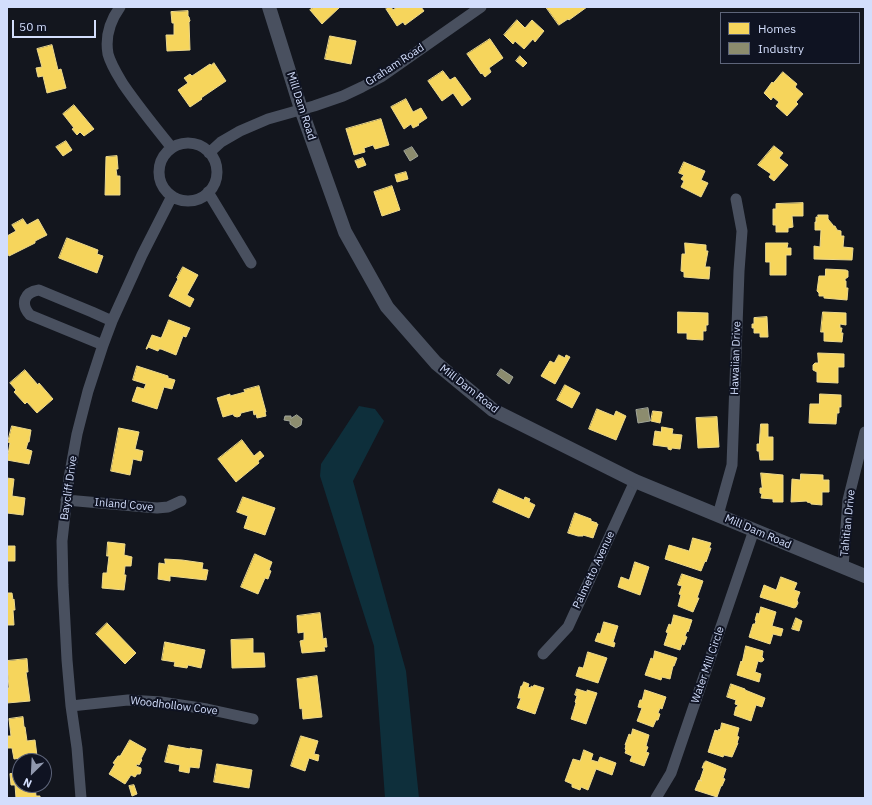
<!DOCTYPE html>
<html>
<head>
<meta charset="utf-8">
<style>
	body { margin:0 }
	#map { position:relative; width:872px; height:805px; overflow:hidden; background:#13161e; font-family:"IBM Plex Sans",sans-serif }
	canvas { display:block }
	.frame { position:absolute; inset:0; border:8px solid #d3defc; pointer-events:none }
	.legend { position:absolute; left:720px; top:12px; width:140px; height:52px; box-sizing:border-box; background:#0f1322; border:1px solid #5d6479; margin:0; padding:5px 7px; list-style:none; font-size:12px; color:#d3defc }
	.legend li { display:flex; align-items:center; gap:8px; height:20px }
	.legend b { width:20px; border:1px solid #5d6479 }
	.north { position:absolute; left:12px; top:753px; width:40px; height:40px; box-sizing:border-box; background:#0f1322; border:1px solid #5d6479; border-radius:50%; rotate:204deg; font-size:11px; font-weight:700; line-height:16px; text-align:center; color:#d3defc }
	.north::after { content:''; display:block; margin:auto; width:14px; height:18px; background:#9098ae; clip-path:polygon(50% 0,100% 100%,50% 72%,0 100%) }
	.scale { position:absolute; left:12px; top:20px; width:84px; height:18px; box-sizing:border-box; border:2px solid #d3defc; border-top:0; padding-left:5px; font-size:12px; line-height:14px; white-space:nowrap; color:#d3defc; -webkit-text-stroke:3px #0f1322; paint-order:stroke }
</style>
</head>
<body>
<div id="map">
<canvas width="872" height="805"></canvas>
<div class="frame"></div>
<ul class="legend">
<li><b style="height:11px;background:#f6d55c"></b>Homes</li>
<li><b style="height:11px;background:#8c8c6e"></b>Industry</li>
</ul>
<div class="north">N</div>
<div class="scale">50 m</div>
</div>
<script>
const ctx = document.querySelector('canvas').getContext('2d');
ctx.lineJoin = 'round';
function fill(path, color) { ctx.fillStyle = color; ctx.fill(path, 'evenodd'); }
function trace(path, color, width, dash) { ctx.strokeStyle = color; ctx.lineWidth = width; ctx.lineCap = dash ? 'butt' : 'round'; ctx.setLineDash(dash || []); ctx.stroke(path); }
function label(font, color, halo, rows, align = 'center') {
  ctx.font = font + ' "IBM Plex Sans",sans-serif'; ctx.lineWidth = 4; ctx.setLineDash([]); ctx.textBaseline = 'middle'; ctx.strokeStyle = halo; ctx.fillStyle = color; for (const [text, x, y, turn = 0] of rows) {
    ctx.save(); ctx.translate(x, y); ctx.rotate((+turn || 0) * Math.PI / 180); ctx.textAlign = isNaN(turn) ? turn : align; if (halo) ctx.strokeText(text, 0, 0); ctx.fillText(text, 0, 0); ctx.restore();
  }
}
fill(new Path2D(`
	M359,406l16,3 9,12 -31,60 53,190 13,127h-34l-11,-152 -54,-170 1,-12z`), '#0e2f3b');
const homes = new Path2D(`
	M314,7h26l-18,17 -12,-14z
	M388,7h3l2,3 4,-3h24l3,4 -19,14 -2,-3 -6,4 -11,-17z
	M546,7h41l-18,13 -1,-1 -9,6z
	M188,11v5l1,1 1,4 -1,1 1,28 -23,1 -1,-16h8v-12h-2l-1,-11z
	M517,20l8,8 7,-8 12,11 -9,11 -2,-3 -9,10 -9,-8 -2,3 -9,-9z
	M330,36l26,5 -5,23 -26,-5z
	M490,39l13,19 -14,10 2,4 -6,5 -3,-4 -1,1 -14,-20z
	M52,45l6,25 3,-1 5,19 -19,5 -4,-17 -5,1 -2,-9 6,-1 -5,-18z
	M520,56l7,7 -4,4 -7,-6z
	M214,63l12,18 -25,17 1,1 -12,8 -12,-17 10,-7 -4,-5 6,-4 2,2 18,-12 1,1z
	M443,71l7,9 5,-3 16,22 -9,7 -9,-13 -11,8 -14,-20z
	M783,72l14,12 -2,3 8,7 -7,8 2,2 -11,12 -11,-10 3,-4 -6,-5 -2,3 -7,-7 8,-11 1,1z
	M406,99l7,13 8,-4 6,10 -9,6 1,1 -6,3 -2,-4 -7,5 -13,-22z
	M74,105l20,24 -10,7 -4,-4 -3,3 -5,-6 2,-1 -11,-14z
	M381,119l8,26 -14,4 -2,-4 -9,3 1,4 -11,3 -8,-26z
	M66,141l6,9 -9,6 -7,-9z
	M774,146l9,7 -4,5 9,7 -14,16 -5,-4 2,-3 -13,-9z
	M117,156l1,13h-2l1,7h3v19h-15l1,-38z
	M363,158l3,7 -8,3 -3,-7z
	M684,162l21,9 -4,9 7,3 -7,14 -20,-10 3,-6 -3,-2 3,-4 -5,-2z
	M406,172l2,7 -11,3 -2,-7z
	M392,186l8,24 -18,6 -8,-24z
	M803,203v13h-11l1,11 -5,1v4h-12v-7h-3v-16h3v-5z
	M818,215h10v4l5,6v1h2l2,4 4,1v5h3l-1,11 10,1 -1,12 -38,-1v-13l6,1 1,-17h-6v-8h2h-1v-5h2z
	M23,219l4,6 11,-6 9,16 -12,6v2l-26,13 -2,-4v-16l9,-5 -4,-6z
	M67,238l31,12 -1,4 6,2 -6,17 -38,-15z
	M685,243l21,2v6h2l-3,16h5l-1,12 -25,-2v-5l-3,-1 1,-17h3z
	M766,243h22l-1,5h4v7h-5v20h-16v-13h-4z
	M183,267l15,8 -11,20 7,4 -4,8 -21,-11 9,-17 -1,-1z
	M826,269l20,1 2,1v6l-3,2v2h1v7h2l-1,12 -23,-2v-2h-5v-3l-2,-2 2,-15h6z
	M678,312l30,1v12h-2v6h-3v9l-16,-1v-6h-9z
	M823,312l23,1v12l-6,-1v4h2l-1,5h2l-1,9 -18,-1v-9h-3z
	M767,317l1,20h-8v-4h-6v-5h-2v-4h2v-6z
	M169,320l21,8 -4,9 -3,-1 -7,19 -15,-6h-2l-1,2 -10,-4 -1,2h-1l6,-14 9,3z
	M818,353l26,1v13h-6v16l-21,-1v-10l-4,-2v-5l2,-2h3z
	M559,355l6,3 1,-3 4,2 -15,27 -14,-8 9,-15 4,2z
	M137,366l31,10v2l7,2 -3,9 -8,-2 -7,22 -25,-8 5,-14 7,2 2,-5 -13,-4z
	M25,370l13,15 1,-2 14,16 -16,14 -10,-11 -2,2 -11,-12 2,-2 -6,-7z
	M565,385l15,8 -8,15 -15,-8z
	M259,386l7,26h-1l1,4 -9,2 -1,-4 -2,1 -1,-5 -12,3 -1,3 -3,1 -3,-1 -1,-2 -10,3 -6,-19 13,-4v2l15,-4 -1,-2z
	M820,394l21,1v12h-2v6h-2l-1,11 -27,-1 1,-19h9z
	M597,409l17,7 2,-5 10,5 -10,24 -27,-11z
	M653,411l9,1 -2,11 -9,-2z
	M717,417l2,30 -21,1 -2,-30z
	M761,424h7v13h5v23h-13l-1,-9h-2v-7h2z
	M12,426l19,4 -2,12h-1l-2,7 6,2 -3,13 -22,-4 3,-17 -2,-1z
	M662,427l11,2 -1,5 10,1 -2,14 -8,-1 -1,2 -3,-1v-2l-15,-2 2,-14 6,1z
	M119,428l20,4 -4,17 8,2 -2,10 -8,-2 -3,16 -19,-4z
	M242,440l12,16 6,-5 4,5 -6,5 1,2 -23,19 -18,-23z
	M761,473l22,2v27h-10v-3l-12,-1 1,-4 -2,-1v-5h2z
	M801,474l22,1v5h6v12h-7v13l-11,-1v-1l-4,-1v-1l-16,1 1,-23 8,1z
	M7,478l7,1 -2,17 13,2 -2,17 -16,-2z
	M499,489l25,11 1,-3 5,2 -1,3 6,3 -6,13 -36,-16z
	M243,497l32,11 -10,27 -21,-7 4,-12 -11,-4z
	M575,513l16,6v2l6,2 -1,1h2l-5,14 -10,-3v1h-5l-10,-3z
	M693,538l18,5 -2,5h2l-5,14 -1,-1 -4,10 -36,-12 4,-14 20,6z
	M108,542l17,2 -1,11 8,2 -1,9h-6l-1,9h2l-2,15 -22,-2 1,-15h4l2,-17h-2z
	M7,546h8v15h-8z
	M255,554l17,8 -3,8 2,1 -3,8 -3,-1 -7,16 -17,-7z
	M165,559l17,1 21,3 -1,6 6,1 -2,10 -36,-4v5l-12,-2 1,-16 6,1z
	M635,562l14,5 -9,28 -22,-8 3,-10 8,3z
	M682,574l21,7 -6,17h2l-6,14 -15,-6 3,-11 -2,-1 3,-8 -4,-1z
	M781,577l16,6 -3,7 6,2 -3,8 1,3 -2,4 -2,1 -34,-11 4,-12 12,5z
	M7,593h5l1,7 1,-1 1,11h-2l1,15h-7z
	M761,607l15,5 -4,14 11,3 -2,7 -8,-2 -3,10 -21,-7 4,-13h2l1,-3 -1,-1 2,-7 2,1z
	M320,613l3,26 3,-1 1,9h-3l1,4 -23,2 -2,-12 4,-1v-8l-6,1 -1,-17z
	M674,615l18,5 -4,12 -1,-1 -2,5 2,1 -3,8 -2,-1 -2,6 -16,-5 4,-12 -2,-1 3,-8 2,1z
	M796,618l6,3 -3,10 -7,-2z
	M604,622l14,4 -5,16 2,1 -1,4 -19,-6 3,-8 2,1z
	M107,623l29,30 -11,11 -29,-30z
	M253,639v14h11l1,14 -33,1 -1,-28z
	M165,642l40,8 -4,18 -13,-3 -1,3 -13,-2 1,-4 -13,-2z
	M746,646l17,5 -1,6 2,2 -1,2 -2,1 -3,-1 -3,11 6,2 -2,8 -22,-7 4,-14 1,1z
	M655,651l22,7 -3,8h-1l-3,13 -8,-2 -1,3 -16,-5 6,-17 2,1z
	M588,652l19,6 -9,25 -22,-7 3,-9 4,1z
	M27,659l1,13h-2l4,29 -23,2v-15h2l-2,-27z
	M317,676l5,41 -19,2 -1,-11 -2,1 -3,-30z
	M524,682l5,2 -1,3 3,1v-2l2,1 1,-2 10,3 -9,26 -18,-6 4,-10h-3l3,-12h1z
	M731,684l14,5v1l20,8 -3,9 -6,-2 -5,16 -17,-6 2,-8h1l1,-2 -3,-1 1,-4 -9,-3z
	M577,689l10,3v-2l10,3 -11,31 -15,-5 5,-16 -1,-1 2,-6 -2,-1z
	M645,690l21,7 -4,12 -2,-1 -2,5 2,1 -2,6h-2l-3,7 -16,-6 5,-13 -4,-1 2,-7h2z
	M23,717l1,10h1l2,14 8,-1 2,16 -23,3 -2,-11h-5v-12h4l-2,-17z
	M722,723l17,5 -2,8 2,1 -2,6h1l-6,14 -8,-2 -1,2 -15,-5 7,-22 3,1 1,-2 1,1z
	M633,729l16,6 -3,11 2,1 -2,5 3,1 -5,13 -14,-5 2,-5 -7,-3 1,-3 -1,-1 1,-4h-1l4,-11 2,1z
	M301,736l17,5 -4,13 5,1 -1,6 -9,-3 -4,13 -14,-5z
	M130,740l16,9 -5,10 1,1 -3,5 -2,-1 -1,2 5,2v3l-1,3h-3l-2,3 -4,-2 -6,9 -16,-10 6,-10 -2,-1 5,-7h2z
	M169,745l21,4v-1l12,2 -3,18 -9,-1 -1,6 -10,-2 1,-6 -15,-3z
	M584,750l9,4 -2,6 7,2 2,-5 16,6 -4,12 -16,-6 -8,21 -7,-3 -1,3 -8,-3v-3l-7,-3 8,-22 7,2z
	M706,761l20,8 -3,9 2,1 -3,7h-1l-4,11 -22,-7 4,-10 3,1 -2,-1 4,-12h-2l2,-5z
	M217,764l35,6 -3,18 -35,-6z
	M20,773v12h15l1,11h4v2h-24l-1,-13h-4l-1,-11z
	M134,785l3,9 -5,2 -3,-10z`);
fill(homes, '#f6d55c');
trace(homes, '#ecd88c', 1);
const industry = new Path2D(`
	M412,147l6,9 -8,5 -6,-10z
	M501,369l12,8 -4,7 -12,-9z
	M648,408l2,13 -12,2 -2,-13z
	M297,415l5,4 -1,6 -5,3 -6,-4v-3l-6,-1 1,-4h6v2z`);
fill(industry, '#8c8c6e');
trace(industry, '#a1a599', 1);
trace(new Path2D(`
	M120,7c-10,14 -15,30 -12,47 3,11 9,20 15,30 15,22 32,43 49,64
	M159 172a29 29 0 1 1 58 0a29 29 0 1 1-58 0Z
	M209,153l12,-11 19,-11 28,-12 46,-13 29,-10 19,-9 19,-10 100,-70
	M208,192l43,71
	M103,345l-73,-30c-10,-11 -6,-23 9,-25l53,22 20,9
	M66,500l91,8 11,-1 13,-6
	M718,515l14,-50 7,-194 3,-40 -6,-32
	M843,567l5,-67 17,-68
	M543,654l25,-27 67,-146
	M71,706l57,-6 33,2 46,7 46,10
	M81,798l-4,-50 -6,-42 -4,-46 -4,-75 -1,-44 7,-63 8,-44 11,-43 15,-46 9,-24 30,-66 30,-59
	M656,798l15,-25 83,-243`), '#49505f', 11);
trace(new Path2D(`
	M269,7l32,102 44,123 42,75 49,56 57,47 142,71 230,95`), '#49505f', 14);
label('11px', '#d3defc', '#0f1322', [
	["Graham Road",395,65,-33],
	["Mill Dam Road",301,106,72],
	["Hawaiian Drive",736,358,-88],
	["Mill Dam Road",469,389,38],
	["Baycliff Drive",69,488,-82],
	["Inland Cove",124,505,5],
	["Tahitian Drive",848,523,-84],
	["Mill Dam Road",758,532,23],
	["Palmetto Avenue",594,570,-65],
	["Water Mill Circle",708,665,-71],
	["Woodhollow Cove",174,706,7]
]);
</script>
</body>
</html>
